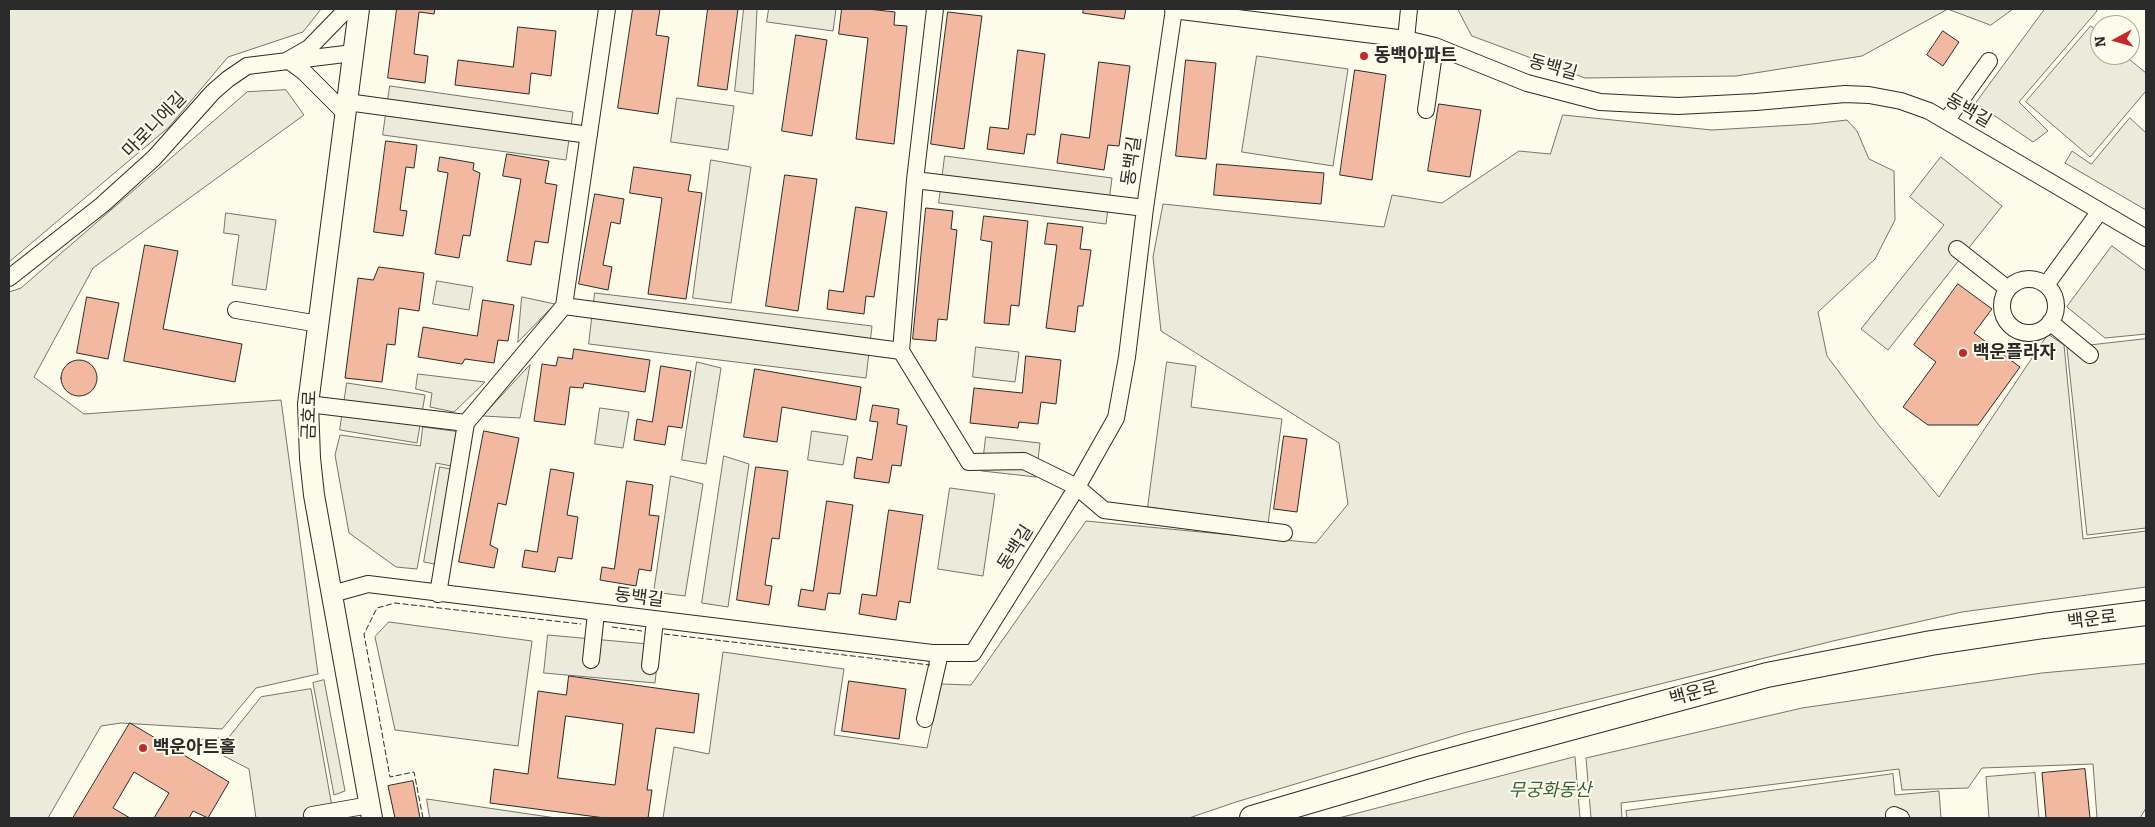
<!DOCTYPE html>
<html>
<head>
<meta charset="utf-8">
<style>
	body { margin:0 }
	#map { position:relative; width:2155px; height:827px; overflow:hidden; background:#fdfbea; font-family:Bitter,serif }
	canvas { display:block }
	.frame { position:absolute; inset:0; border:10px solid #2b2b2b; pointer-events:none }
	.north { position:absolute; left:2090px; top:15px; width:50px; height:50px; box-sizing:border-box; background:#fdfbea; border:1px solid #a9a89e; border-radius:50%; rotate:264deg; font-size:14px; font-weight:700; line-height:20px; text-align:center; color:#2b2b2b }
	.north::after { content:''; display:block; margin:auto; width:18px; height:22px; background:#c62828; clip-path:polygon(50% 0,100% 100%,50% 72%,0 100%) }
</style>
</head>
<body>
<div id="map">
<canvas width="2155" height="827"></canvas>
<div class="frame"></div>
<div class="north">N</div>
</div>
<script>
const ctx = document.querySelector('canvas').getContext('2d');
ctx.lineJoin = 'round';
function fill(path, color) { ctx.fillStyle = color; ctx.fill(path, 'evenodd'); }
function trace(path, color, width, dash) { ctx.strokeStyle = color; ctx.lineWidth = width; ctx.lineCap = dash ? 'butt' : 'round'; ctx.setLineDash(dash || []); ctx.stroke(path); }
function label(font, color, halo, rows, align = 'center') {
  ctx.font = font + ' Bitter,"Noto Sans KR",serif'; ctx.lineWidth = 4; ctx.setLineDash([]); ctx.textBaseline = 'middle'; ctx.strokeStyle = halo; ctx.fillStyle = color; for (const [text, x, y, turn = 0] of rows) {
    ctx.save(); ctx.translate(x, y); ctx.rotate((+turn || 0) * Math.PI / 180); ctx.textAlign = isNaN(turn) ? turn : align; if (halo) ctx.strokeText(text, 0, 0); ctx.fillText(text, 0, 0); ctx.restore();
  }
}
const green = new Path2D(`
	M9,9h312l-18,23 -75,25 -59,70 -160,135z
	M744,9h13l-4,85 -18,-3z
	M1458,9h490l-86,47 -126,20 -151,2 -113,-42z
	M1948,9h65l-22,16z
	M2045,9h51l1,2 -78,91 29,29 -15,11 -57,-39z
	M286,90l18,25 -211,153 -59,109 50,37 197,-14 37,274 -62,14 -34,41 -101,-6 -20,3 -53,92h-39v-526l12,-4 226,-196z
	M677,98l57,8 -6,44 -57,-8z
	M1563,115l149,15 100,-6 35,-4 10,11 12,28 25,12 1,49 -20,39 -57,53 9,44 51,68 61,73 109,-163 16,11 19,194 63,-8v56l-184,25 -129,29 -366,91 -231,70 -47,16h-526l11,-71 35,7 14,-102 121,17 -10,66 93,13 14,-64 30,1 115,-164 230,22 32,-39 -9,-61 -178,-112 -8,-74 10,-53 221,23 8,-32 50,8 77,-52 31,3z
	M2130,118l16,15v77l-81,-47 7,-12 19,13z
	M711,160l40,7 -20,136 -38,-5z
	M2112,246l34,25v63l-41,4 -38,-31z
	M437,281l36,6 -4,23 -36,-6z
	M522,297l33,7 -37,38z
	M976,347l43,5 -4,30 -42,-5z
	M697,362l24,6 -15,96 -24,-4z
	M1167,362l29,4 -5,41 91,12 -14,105 -120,-17z
	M530,365l-10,53 -37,-2z
	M418,374l67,8 -31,30 -24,-5 2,-14 -16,-4z
	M600,408l29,4 -6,36 -28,-4z
	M423,427l38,5 -5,35 -20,-4 -19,106 -21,-2 -47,-34 -14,-78 5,-20 80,11z
	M812,431l36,5 -5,29 -35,-5z
	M724,456l25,8 -21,143 -26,-4z
	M671,476l32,8 -18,112 -31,-4z
	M389,622l143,19 -14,105 -123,-16 -20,-93z
	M2146,664v144l-6,10h-43l-4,-54 -111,4 -14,20 -66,2 -3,-21 -278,34 1,15h-31l-5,-60 216,-50 240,-35z
	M324,680l21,111 -11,4 -21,-112z
	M1575,757l5,61h-241z
	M427,799l129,19h-126z`);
fill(green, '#ecebdb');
trace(green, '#74746e', 1);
const parking = new Path2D(`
	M769,9h67l-3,22 -66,-9z
	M2091,26l9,8v21h24l22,18v18l-56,66 -64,-55z
	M1257,56l91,13 -15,97 -91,-14z
	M390,86l183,26 -7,48 -183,-25z
	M945,156l167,22 -6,46 -167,-21z
	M1941,157l61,49 -114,144 -27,-21 83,-104 -34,-28z
	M226,213l50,7 -10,70 -34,-5 7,-50 -15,-2z
	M595,293l277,33 -6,52 -277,-34z
	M2146,339v189l-59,7 -20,-187z
	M347,383l78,12 -8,48 -77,-13z
	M986,437l54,6 -4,34 -54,-6z
	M440,467l26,5 -16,95 -26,-5z
	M950,488l45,6 -12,82 -45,-7z
	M548,635l111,10 -4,38 -111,-10z
	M311,689l23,129h-78l-7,-49 -56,-29 36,-3 32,-40z
	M2035,773l4,45h-50l-3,-41z
	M1893,774l2,21 44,-4 2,27h-314l-1,-7z`);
fill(parking, '#eceadb');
trace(parking, '#74746e', 1);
const building = new Path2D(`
	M397,9h38l-1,5 -15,-2 -5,42 14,2 -3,27 -37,-5z
	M633,9h27l-4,26 13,2 -11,77 -40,-6z
	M708,9h30l-11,81 -29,-4z
	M842,9h26l27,3 -1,13 13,1 -13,118 -38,-5 12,-101 -29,-4z
	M1084,9h42l-2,10 -41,-6z
	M948,12l34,4 -18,133 -33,-5z
	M518,27l38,4 -5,45 -20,-3 -2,21 -74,-9 3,-25 55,7z
	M1943,31l16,11 -16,24 -16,-11z
	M796,35l31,5 -15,96 -30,-5z
	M1018,50l27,4 -10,81 -8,-1 -3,20 -37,-5 3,-22 18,2z
	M1186,60l30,3 -10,96 -30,-3z
	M1099,62l31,4 -11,80 -11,-1 -4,25 -47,-7 4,-29 28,4z
	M1355,70l31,5 -14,105 -32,-5z
	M1439,104l42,6 -11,67 -42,-6z
	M386,141l31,4 -3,23 -8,-1 -6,43 7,1 -4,25 -29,-4z
	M507,154l42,7 -4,22 12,2 -9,58 -13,-2 -4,24 -24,-4 14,-82 -18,-3z
	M440,157l34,6 -1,7 7,3 -10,63 -7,-1 -4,23 -24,-4 13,-81 -10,-2z
	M1217,164l107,9 -3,31 -107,-9z
	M634,167l57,8 -3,16 14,2 -16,106 -38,-5 14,-96 -32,-5z
	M785,175l32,4 -19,132 -32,-5z
	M595,194l29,5 -4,25 -9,-2 -8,43 9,2 -4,23 -29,-6z
	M856,207l31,5 -13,85 -8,-1 -2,18 -37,-5 2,-19 14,2z
	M926,208l27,3 -2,18 6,1 -10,90 -9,-1 -2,22 -23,-2z
	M984,216l44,5 -9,85 -8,-1 -2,20 -25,-2 8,-81 -11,-2z
	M1048,223l35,4 -3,22 11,1 -8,56h-5l-3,26 -29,-4 11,-83 -12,-1z
	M145,245l33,6 -15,78 79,15 -7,38 -111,-21z
	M379,267l45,6 -5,38 -20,-3 -4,37 -8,-1 -5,38 -37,-4 13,-100 15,2z
	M1958,284l34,25 -18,24 46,34 -42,58h-50l-25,-18 33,-45 -22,-17z
	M87,297l32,6 -11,56 -31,-6z
	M483,300l31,5 -6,36 -10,-1 -4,23 -29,-4 -3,5 -44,-7 5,-30 54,9z
	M574,349l76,11 -5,32 -61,-9 -1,5 -13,-1 -5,38 -31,-4 8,-57 14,2 2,-9 14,2z
	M1026,356l35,4 -5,44 -15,-2 -3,22 -19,-2 -1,6 -48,-5 4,-35 48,5z
	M61 378a18 18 0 1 1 36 0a18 18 0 1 1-36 0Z
	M661,366l30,5 -9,57 -14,-2 -3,19 -31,-5 3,-21 15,3z
	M755,369l106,18 -5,33 -74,-13 -5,35 -33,-5z
	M873,405l26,4 -2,15 10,2 -6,40 -9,-1 -3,18 -35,-5 3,-21 15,3 6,-38 -8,-1z
	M484,431l35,7 -13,67 -8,-2 -8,42 8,4 -4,19 -35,-6z
	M1284,436l23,3 -10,73 -23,-3z
	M756,467l32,4 -9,68 -7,-1 -7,47 7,1 -3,19 -32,-5z
	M551,469l23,4 -7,42 11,2 -6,42 -14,-2 -3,15 -33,-5 3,-17 12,2z
	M627,481l26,4 -4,30 10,1 -8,55 -12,-2 -3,17 -36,-6 2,-13 12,2z
	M827,501l26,4 -13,89 -12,-1 -3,17 -27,-4 3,-17 12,2z
	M889,510l34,5 -13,88 -11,-2 -3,19 -37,-6 3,-20 14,2z
	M569,676l130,18 -5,39 -38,-5 -9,62h5l-4,28h-43l-115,-15 4,-34 34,5 10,-83 28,4zM566,716l57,8 -8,61 -57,-7z
	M849,681l57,8 -7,50 -57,-8z
	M130,723l99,59 -21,36 -15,-7 -4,7h-35l15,-25 -35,-21 -21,36 17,10h-57z
	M2085,769l5,49h-44l-4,-45z
	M413,781l7,37h-25l-7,-32z`);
fill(building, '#f2b8a0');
trace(building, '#2b2b2b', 1);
const minor = new Path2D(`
	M935,9l-20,171 -14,171 68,111 55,-1 53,26 27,23 180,23
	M1173,10l233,29 29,7 92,37 73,19 78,4 78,-4 89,-8 24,1 32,6 28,10 217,127
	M1406,39l3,-30
	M347,102l242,33
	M1426,110l9,-64
	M346,114l-42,-42 -16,-12 21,-12 38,-39
	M1946,121l43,-60
	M915,180l230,28
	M1957,249l51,40
	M9,278l93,-73 52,-47 59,-66 15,-13 19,-13 106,-13
	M2002 306a27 27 0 1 1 54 0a27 27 0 1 1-54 0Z
	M2046,285l54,-74
	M564,306l43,-297
	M236,310l83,14
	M2050,322l40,33
	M308,404l158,19
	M332,594l36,-10 564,69h41l104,-166 39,-69 11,-61 18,-149 29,-199
	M438,594l28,-171 98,-117 337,45
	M591,660l5,-47
	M650,666l5,-46
	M925,719l15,-66
	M312,815l58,-10
	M1894,815l7,3`);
const tertiary = new Path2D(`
	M359,9l-51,395 2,54 4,37 58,323`);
const secondary = new Path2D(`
	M1252,818l170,-50 345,-93 164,-32 113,-17 102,-13`);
trace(minor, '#2b2b2b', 18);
trace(tertiary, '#2b2b2b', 22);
trace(secondary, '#2b2b2b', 26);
trace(minor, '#fdfbea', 16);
trace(tertiary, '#fdfbea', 20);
trace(secondary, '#fdfbea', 24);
trace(new Path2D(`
	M612,627l30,4
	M664,634l266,31
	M423,818l-9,-46 -24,5 -26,-143 13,-26 18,-5 186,21`), '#2b2b2b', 1, [6, 2.5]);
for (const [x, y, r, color] of [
	[1364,56,5,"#c62828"],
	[1963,353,5,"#c62828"],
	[143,748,5,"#c62828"]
]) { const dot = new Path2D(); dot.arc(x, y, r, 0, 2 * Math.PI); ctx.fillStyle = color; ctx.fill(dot); trace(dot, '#fdfbea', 2); }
label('bold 18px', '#2b2b2b', '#fdfbea', [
	["동백아파트",1374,56],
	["백운플라자",1973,353],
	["백운아트홀",153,748]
], 'left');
label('18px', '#2b2b2b', '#fdfbea', [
	["동백길",1553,68,16],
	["동백길",1968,111,30],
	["마로니에길",155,125,-46],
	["동백길",1132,161,-82],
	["금호로",310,415,-88],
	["동백길",1016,548,-58],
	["동백길",639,598,7],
	["백운로",2092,620,-7],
	["백운로",1694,694,-15]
]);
label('italic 18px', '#34623c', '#fdfbea', [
	["무궁화동산",1550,791]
]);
</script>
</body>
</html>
